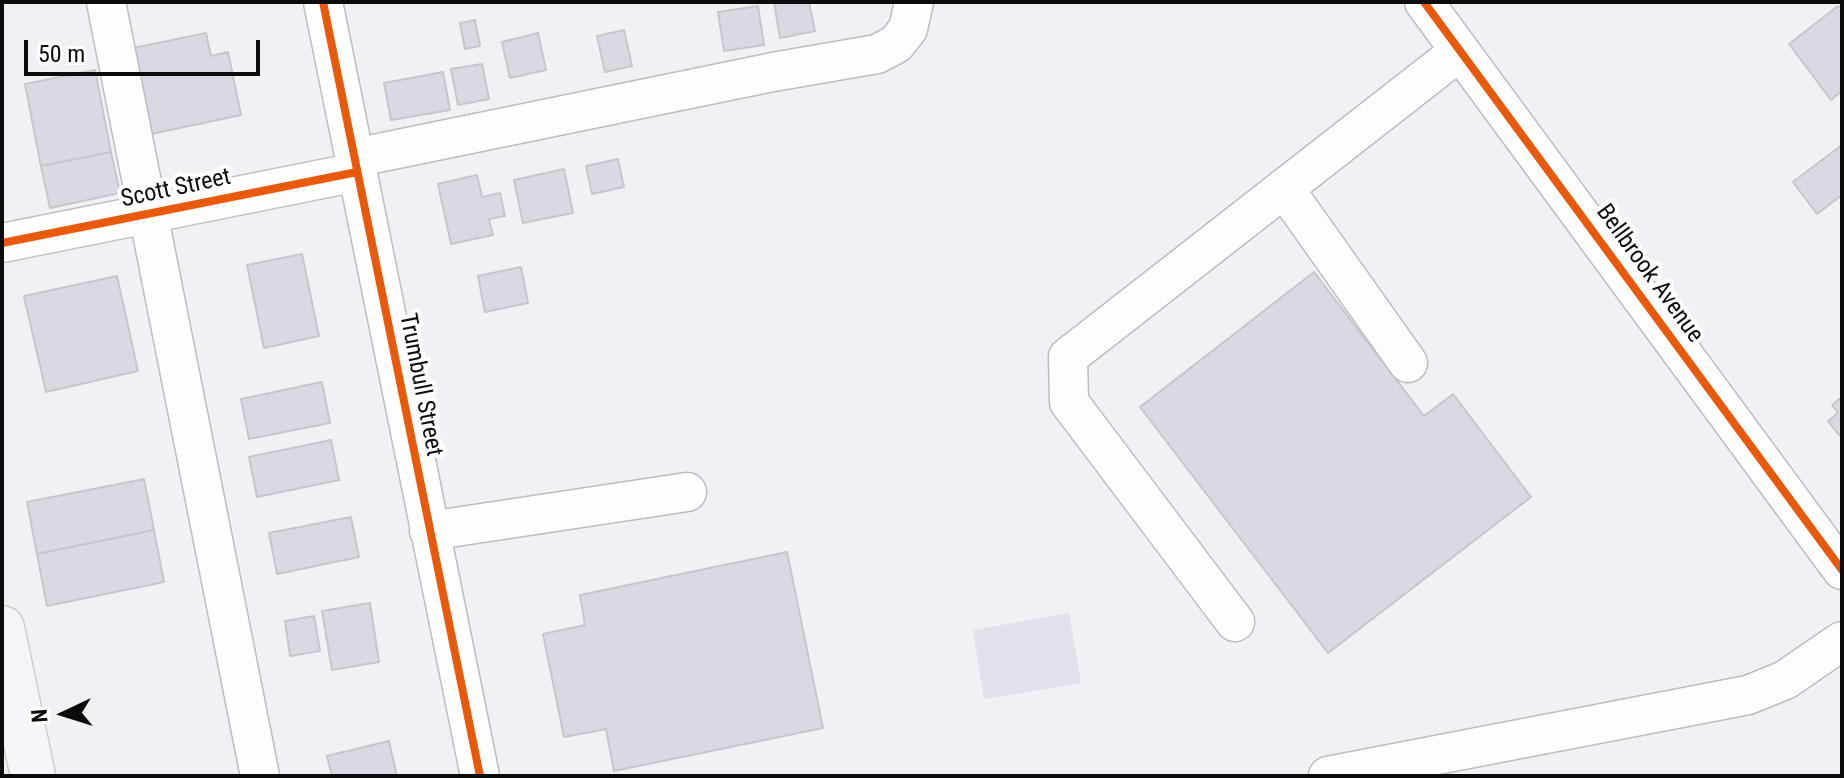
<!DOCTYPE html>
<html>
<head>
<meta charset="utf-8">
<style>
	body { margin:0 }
	#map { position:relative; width:1844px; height:778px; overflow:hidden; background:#f1f1f5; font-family:"Roboto Condensed",sans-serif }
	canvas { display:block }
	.frame { position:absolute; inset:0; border:4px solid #0c0c0e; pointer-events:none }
	.north { position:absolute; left:24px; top:674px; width:80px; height:80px; -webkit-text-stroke:6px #fff; paint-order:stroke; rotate:266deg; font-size:22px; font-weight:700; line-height:32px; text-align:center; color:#0c0c0e }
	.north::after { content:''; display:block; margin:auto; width:28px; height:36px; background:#0c0c0e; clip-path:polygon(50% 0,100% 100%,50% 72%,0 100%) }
	.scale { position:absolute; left:24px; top:40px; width:236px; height:36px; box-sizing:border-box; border:4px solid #0c0c0e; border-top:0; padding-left:10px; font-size:24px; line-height:28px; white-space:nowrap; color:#0c0c0e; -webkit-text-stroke:6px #fff; paint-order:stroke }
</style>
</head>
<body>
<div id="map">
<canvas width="1844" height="778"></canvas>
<div class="frame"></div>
<div class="north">N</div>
<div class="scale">50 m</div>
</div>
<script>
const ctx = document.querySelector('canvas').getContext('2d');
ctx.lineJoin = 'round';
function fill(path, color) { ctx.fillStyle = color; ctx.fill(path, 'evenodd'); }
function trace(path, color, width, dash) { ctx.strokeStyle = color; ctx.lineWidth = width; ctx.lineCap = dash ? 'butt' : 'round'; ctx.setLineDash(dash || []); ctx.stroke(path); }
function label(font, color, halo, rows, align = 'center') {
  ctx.font = font + ' "Roboto Condensed",sans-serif'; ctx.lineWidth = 8; ctx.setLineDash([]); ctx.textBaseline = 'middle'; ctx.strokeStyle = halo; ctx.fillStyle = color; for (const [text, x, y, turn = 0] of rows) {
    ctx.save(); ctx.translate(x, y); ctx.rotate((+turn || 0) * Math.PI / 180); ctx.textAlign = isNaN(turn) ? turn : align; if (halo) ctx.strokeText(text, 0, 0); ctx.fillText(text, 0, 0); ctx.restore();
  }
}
fill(new Path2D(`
	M1069,613l12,70 -97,16 -11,-69z`), '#e2e1eb');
const building = new Path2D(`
	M774,2h35l6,29 -35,7z
	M758,6l6,39 -40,6 -6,-39z
	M1838,6l4,2v83l-11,9 -42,-56z
	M475,20l5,26 -15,3 -5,-26z
	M624,30l8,36 -27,6 -8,-36z
	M206,33l5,23 17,-4 13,63 -99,21 -18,-86z
	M538,33l8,37 -36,8 -8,-36z
	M482,64l7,35 -31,6 -7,-36z
	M95,70l16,82 -70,14 -16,-82z
	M443,72l7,38 -59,10 -7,-37z
	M1842,145v50l-25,19 -24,-32z
	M111,152l9,41 -70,15 -9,-42z
	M618,159l6,28 -32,7 -6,-28z
	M564,169l9,44 -50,10 -9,-43z
	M477,175l5,22 18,-4 5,23 -16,3 4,16 -42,9 -13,-60z
	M302,254l17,82 -55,12 -17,-83z
	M521,267l7,36 -43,9 -7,-36z
	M1314,272l110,144 29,-22 78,103 -203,156 -188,-246z
	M117,276l21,95 -92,21 -22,-96z
	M322,382l8,41 -81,16 -8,-40z
	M1842,397v36l-3,2 -11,-14 10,-8 -6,-8z
	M331,440l8,40 -82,17 -8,-40z
	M144,479l10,51 -117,24 -10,-52z
	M351,517l8,40 -82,17 -8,-41z
	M154,530l10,52 -117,24 -10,-52z
	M787,552l36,176 -209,43 -8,-42 -42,8 -21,-103 42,-9 -5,-30z
	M370,603l9,59 -47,8 -10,-59z
	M314,616l6,35 -30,5 -5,-35z
	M389,741l8,35h-65l-5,-20z`);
fill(building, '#dbd8e4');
trace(building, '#c7c6c9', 2);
const minor = new Path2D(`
	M106,2l154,774
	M323,2l157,774
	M1424,2l418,568
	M354,158l419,-86 104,-18 19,-10 12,-15 6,-27
	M1284,188l124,175
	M2,243l355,-71
	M429,531l258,-39
	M1235,622l-166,-220 -1,-45 392,-306
	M1328,776l420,-81 37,-15 57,-39`);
const major = new Path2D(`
	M2,628l31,148`);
trace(minor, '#bdbcc0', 41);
trace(major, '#ceced0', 47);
trace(minor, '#fdfdfe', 38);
trace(major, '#f4f4f9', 44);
trace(new Path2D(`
	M323,2l157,774
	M1424,2l418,568
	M2,243l355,-71`), '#e8590c', 8);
label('24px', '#0c0c0e', '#fff', [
	["Scott Street",176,189,-12],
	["Bellbrook Avenue",1649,274,54],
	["Trumbull Street",420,385,79]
]);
</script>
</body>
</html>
